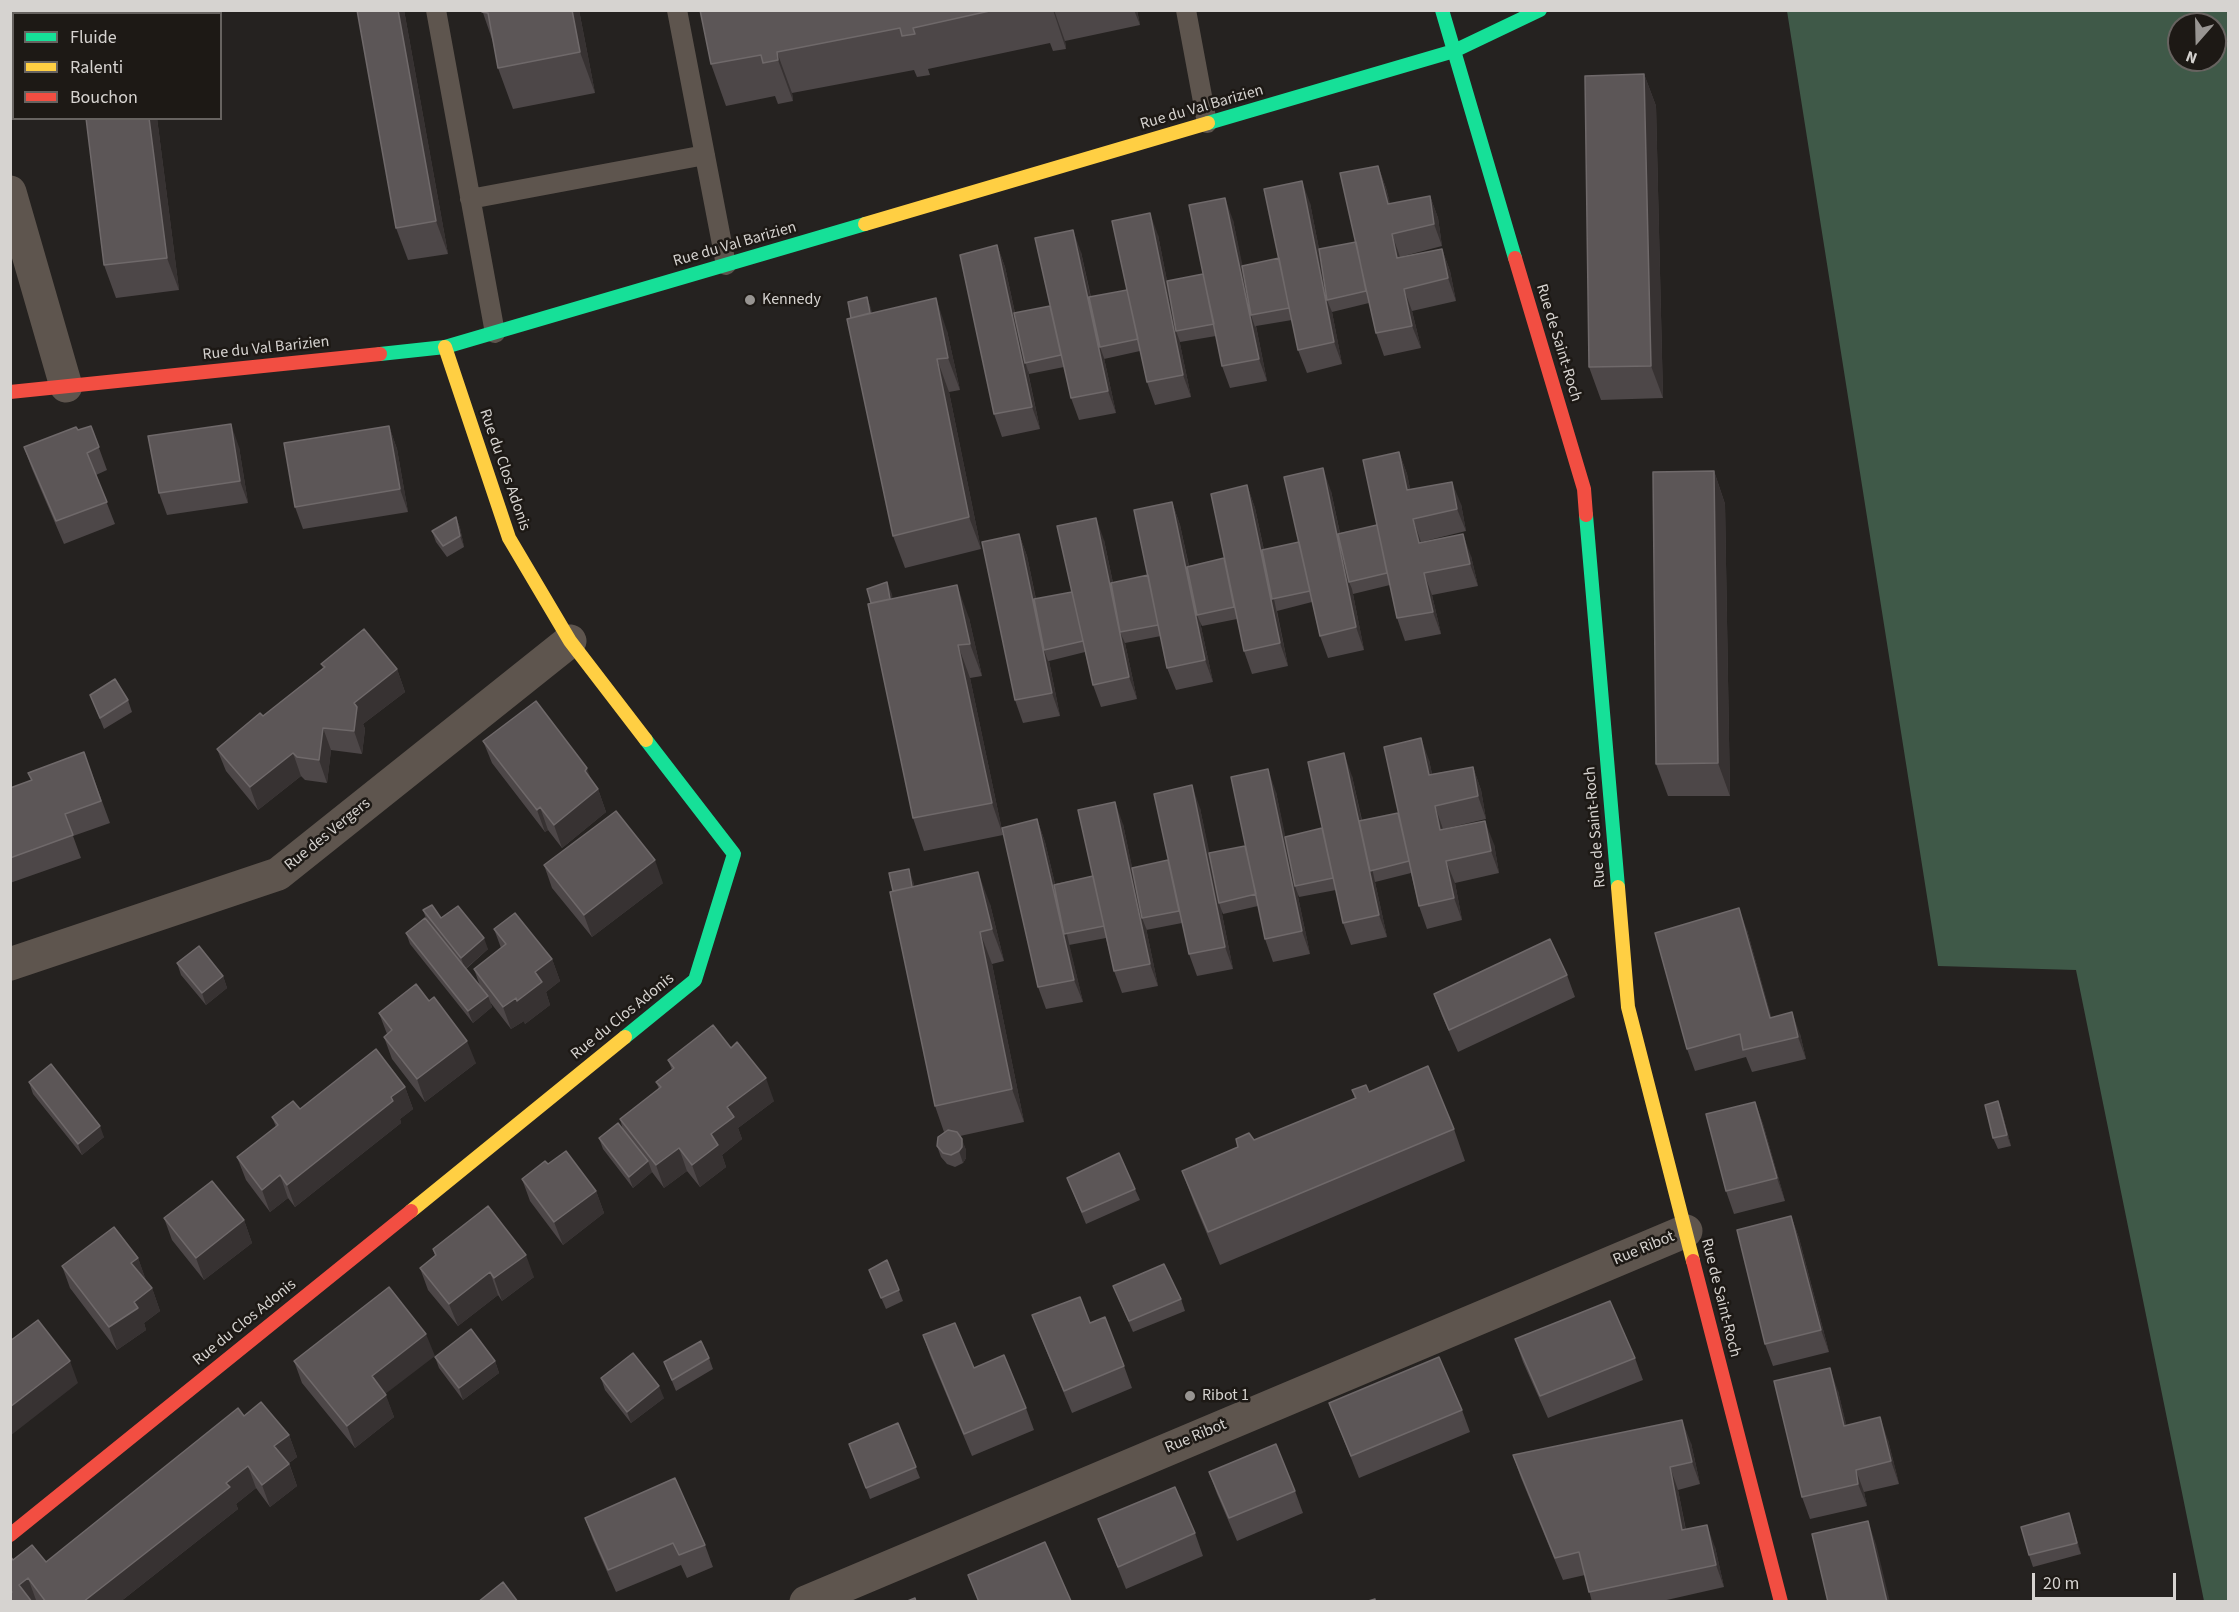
<!DOCTYPE html>
<html>
<head>
<meta charset="utf-8">
<style>
	body { margin:0 }
	#map { position:relative; width:2239px; height:1612px; overflow:hidden; background:#252220; font-family:"Source Sans 3",sans-serif }
	canvas { display:block }
	.frame { position:absolute; inset:0; border:12px solid #d6d3d0; pointer-events:none }
	.legend { position:absolute; left:12px; top:12px; width:210px; height:108px; box-sizing:border-box; background:#1d1915; border:2px solid #676360; margin:0; padding:8px 10px; list-style:none; font-size:18px; color:#d6d3d0 }
	.legend li { display:flex; align-items:center; gap:12px; height:30px }
	.legend b { width:30px; border:2px solid #676360 }
	.north { position:absolute; left:2167px; top:12px; width:60px; height:60px; box-sizing:border-box; background:#1d1915; border:2px solid #676360; border-radius:50%; rotate:200deg; font-size:16px; font-weight:700; line-height:24px; text-align:center; color:#d6d3d0 }
	.north::after { content:''; display:block; margin:auto; width:21px; height:27px; background:#989592; clip-path:polygon(50% 0,100% 100%,50% 72%,0 100%) }
	.scale { position:absolute; left:2032px; top:1573px; width:144px; height:27px; box-sizing:border-box; border:3px solid #d6d3d0; border-top:0; padding-left:8px; font-size:18px; line-height:21px; white-space:nowrap; color:#d6d3d0; -webkit-text-stroke:4px #1d1915; paint-order:stroke }
</style>
</head>
<body>
<div id="map">
<canvas width="2239" height="1612"></canvas>
<div class="frame"></div>
<ul class="legend">
<li><b style="height:8px;background:#16e098"></b>Fluide</li>
<li><b style="height:8px;background:#ffcf43"></b>Ralenti</li>
<li><b style="height:8px;background:#f24e42"></b>Bouchon</li>
</ul>
<div class="north">N</div>
<div class="scale">20 m</div>
</div>
<script>
const ctx = document.querySelector('canvas').getContext('2d');
ctx.lineJoin = 'round';
function fill(path, color) { ctx.fillStyle = color; ctx.fill(path, 'evenodd'); }
function trace(path, color, width, dash) { ctx.strokeStyle = color; ctx.lineWidth = width; ctx.lineCap = dash ? 'butt' : 'round'; ctx.setLineDash(dash || []); ctx.stroke(path); }
function label(font, color, halo, rows, align = 'center') {
  ctx.font = font + ' "Source Sans 3",sans-serif'; ctx.lineWidth = 5; ctx.setLineDash([]); ctx.textBaseline = 'middle'; ctx.strokeStyle = halo; ctx.fillStyle = color; for (const [text, x, y, turn = 0] of rows) {
    ctx.save(); ctx.translate(x, y); ctx.rotate((+turn || 0) * Math.PI / 180); ctx.textAlign = isNaN(turn) ? turn : align; if (halo) ctx.strokeText(text, 0, 0); ctx.fillText(text, 0, 0); ctx.restore();
  }
}
fill(new Path2D(`
	M1787,11h441v1590h-24l-128,-631 -138,-4zM2179,24h36v36h-36z`), '#3f5948');
trace(new Path2D(`
	M436,10l59,323
	M677,10l49,255
	M1186,10l21,113
	M470,199l235,-44`), '#5e554e', 20);
trace(new Path2D(`
	M10,192l56,194
	M10,964l268,-90 292,-233
	M806,1602l880,-371`), '#5e554e', 33);
trace(new Path2D(`
	M1442,10l73,248
	M1208,123l246,-72 86,-41
	M380,354l65,-7 420,-123
	M1586,515l32,372
	M625,1037l70,-57 39,-126 -88,-114`), '#16e098', 14);
trace(new Path2D(`
	M865,224l343,-101
	M445,347l64,191 61,103 76,99
	M1618,887l10,120 65,254
	M411,1211l214,-174`), '#ffcf43', 14);
trace(new Path2D(`
	M1515,258l69,231 2,26
	M10,392l370,-38
	M1693,1261l88,341
	M10,1535l401,-324`), '#f24e42', 14);
fill(new Path2D(`
	M404,10l44,244 -40,6 -12,-32z
	M482,10h97l16,83 -82,16 -15,-41 -5,-26z
	M700,10h437l3,15 -75,16 1,8 -13,2 -3,-8 -122,26 2,6 -13,2 -3,-7 -122,23 1,8 -15,3 -3,-8 -49,10 -15,-42z
	M1644,74l12,32 7,292 -62,2 -12,-33z
	M86,118h71l22,172 -63,8 -12,-33z
	M1378,166l8,22 4,16 40,-8 8,22 4,28 -42,11 42,-8 8,22 6,30 -44,10 9,37 -37,8 -8,-23 -7,-30 -37,9 10,52 -35,9 -9,-23 -6,-30 -36,6 11,55 -37,7 -8,-22 -6,-30 -36,6 -1,-3 12,58 -36,8 -8,-23 -7,-31 -36,8v-1l12,55 -37,7 -8,-22 -7,-31 -35,7 -2,-7 13,62 -38,8 -8,-23 3,-169 8,22 10,46 35,-7 31,-54 10,45 36,-7 31,-55 9,46 36,-7 30,-54 9,46 37,-8 31,-55 9,46 37,-7z
	M867,297l5,16 75,18 13,59 -11,2 32,157 -76,19 -12,-32 -42,-218z
	M91,426l16,44 -11,5 19,49 -51,20 -32,-75 -8,-22z
	M389,426l8,23 11,63 -105,17 -8,-22z
	M239,447l9,56 -81,12 -8,-22z
	M1399,452l8,22 3,15 51,15 5,27 -45,11v1l50,13 7,30 -46,9 9,39 -36,7 -8,-23 -7,-33 -37,9 -1,-5 12,61 -36,8 -8,-22 -8,-34 -35,9 11,55 -36,8 -8,-23 -7,-32 -35,7 -2,-4 13,60 -37,8 -9,-22 -6,-32 -36,7 12,56 -36,8 -8,-22 -8,-33 -36,9 11,55 -37,7 -8,-23 4,-166 8,22 9,43 36,-7 32,-52 9,43 35,-8 24,-73 8,23 9,41 35,-8 23,-73 8,23 9,42 35,-8 32,-51 9,42 37,-8z
	M1714,471l11,33 5,292h-62l-12,-32z
	M456,517l4,11 4,19 -17,10 -11,-15 -4,-11z
	M892,594v5l77,19 13,58 -12,2 33,157 -79,16 -11,-33 -42,-215z
	M321,664l76,5 8,23 -42,32 2,5 -3,25 -31,-4 -4,33 -22,-3 -4,-4 -43,34 -32,-39 -9,-22 46,-33 60,-48z
	M90,695l38,5 4,12 -28,17z
	M483,741l108,39 7,9 8,23 -44,36 -14,-18 -3,2 -53,-69z
	M84,752l26,71 -37,13 8,22 -71,25v-95l21,-7 -3,-8z
	M1429,760l3,14 41,-7 8,23 5,29 -43,10v1l51,14 5,29 -44,10 7,37 -35,9 -8,-23 -8,-33 -36,9 12,55 -36,8 -8,-22 -7,-33 -37,7 -2,-5 13,62 -37,8 -8,-23 -7,-33 -35,8 -2,-5 12,60 -36,7 -8,-22 -7,-31 -36,7v-2l12,58 -36,7 -8,-22 -8,-33 -37,7 14,57 -37,7 -8,-22 -1,-168 8,23 10,42 38,-8 30,-52 9,44 36,-8 32,-52 9,45 36,-7 31,-54 9,45 37,-9 30,-52 10,44 36,-7z
	M544,865l119,18 -71,54 -40,-49z
	M913,881l1,5 76,18 14,57 -12,3 32,158 -64,14 6,14v8l-3,5 -8,4 -8,-3 -6,-7 -4,-11 7,-14 -9,-26 -42,-215z
	M423,910l18,8 47,31 -22,20 14,17 -6,-17 27,-21 -7,-19 58,30 8,22 -14,11 4,13 -25,19 -1,-3 -13,8 -21,-27 2,5 -19,16 -63,-79 -4,-11 21,-12z
	M1747,930l24,87 29,17 6,25 -54,13 -6,-15 -51,14 -8,-22z
	M177,963l46,13 4,12 -21,17 -25,-30z
	M1567,975l8,22 -117,55 -16,-36 -8,-22z
	M379,1013l97,50 -51,39 -33,-43 -8,-22 3,-3z
	M668,1060l106,41 -36,27 4,11 -20,16 4,12 -26,20 -13,-16 -23,17 -12,-16 -19,16 -30,-39 -4,-11 24,-8 -3,-11 39,-30 -3,-7 16,-12z
	M29,1082l75,55 -22,18 -49,-61z
	M405,1087l8,22 -13,10 1,4 -106,84 -7,-9 -18,14 -24,-32 -9,-23 39,-30 -4,-10 28,-8z
	M1352,1090l17,2 85,37 11,32 -245,104 -26,-62 -12,-32 173,-72z
	M1998,1101l4,11 9,34 -13,3 -5,-11z
	M1755,1102l8,22 22,77 -51,13 -8,-23z
	M1067,1178l68,11 5,11 -54,24z
	M522,1179l74,12 8,22 -41,32 -33,-44z
	M1791,1216l8,22 30,114 -56,14 -8,-22z
	M164,1218l80,2 8,23 -48,37 -32,-40z
	M433,1249l101,28 -32,24 -4,-6 -40,31 -30,-36 -8,-22 15,-12z
	M138,1258l8,23 6,7 8,23 -16,12 2,7 -29,20 -47,-62 -8,-22z
	M887,1260l16,41 -17,8 -17,-39z
	M1113,1286l68,13 4,12 -52,21z
	M1032,1315l92,51 8,22 -60,25 -31,-75z
	M923,1335l51,33 52,40 8,22 -62,26 -41,-98z
	M1515,1339l120,19 8,22 -95,38 -25,-56z
	M435,1357l60,4 4,12 -36,27 -24,-32z
	M709,1358l4,11 -37,22 -12,-29z
	M294,1361l91,33 9,23 -39,31 -53,-65z
	M601,1378l63,20 -33,25 -26,-33z
	M1838,1391l8,34 42,15 11,44 -35,8 3,14 -57,13 -8,-22z
	M1329,1403l133,7 8,22 -111,46z
	M244,1416l45,19 8,22 -8,6 8,23 -27,21 -14,-19 -20,16 2,5 -118,93h-83l-1,-2 -2,2h-24v-46l3,4 33,2z
	M898,1423l22,55 -50,21 -21,-55z
	M1691,1443l9,41 -22,6 8,40 29,17 9,40 -66,15h-66l-7,-27 -22,5 -42,-102 -8,-23z
	M1209,1472l86,19 8,22 -66,28 -20,-47z
	M2069,1513l12,41 -48,13 -4,-12z
	M585,1518l120,27 8,22 -26,11 -6,-13 -65,27 -23,-52z
	M1098,1519l97,14 8,23 -77,33z`), '#4d4748');
fill(new Path2D(`
	M398,10h6l44,244 -12,-33z
	M572,10h7l16,83 -15,-41z
	M1053,10h1l11,31 1,8z
	M1134,10h3l3,15z
	M777,52l15,41 1,8 -15,-41z
	M1644,74l12,32 7,292 -12,-32z
	M149,118h8l22,172 -12,-32z
	M1378,166l8,22 10,39 -8,-23z
	M1302,181l8,22 19,97h-2l5,12 10,52 -8,-22z
	M1430,196l8,22 4,28 -8,-22z
	M1225,198l8,22 20,95h-2l4,12 1,-1 11,55 -8,-22z
	M1150,213l8,22 19,96h-1l3,8 12,58 -8,-22z
	M1073,230l8,22 20,95h-1l4,11 12,55 -8,-22z
	M1392,234l8,23 5,23 -8,-22z
	M997,245l8,22 35,162 -8,-22z
	M1442,249l8,22 6,30 -8,-23z
	M1404,289l8,22 9,37 -9,-22z
	M867,297l4,11 5,29 -4,-11z
	M936,298l11,33 13,59 -12,-32z
	M937,359l12,33 32,157 -12,-32z
	M231,424l8,23 9,56 -8,-22z
	M389,426l8,23 11,63 -8,-23z
	M1399,452l8,22 8,38 -8,-22z
	M1323,468l8,23 19,91h-1l3,7 12,61 -8,-23z
	M1714,471l11,33 5,292 -12,-33z
	M1452,482l9,22 5,27 -9,-22z
	M1247,485l8,23 33,158 -8,-23z
	M1172,502l8,23 19,90h-2l3,7 13,60 -8,-22z
	M456,517l4,11 4,19 -4,-11z
	M1096,518l8,22 19,92h-3l5,11 12,56 -8,-22z
	M1413,519l8,23 6,24 -8,-23z
	M1019,534l8,22 19,93 -2,1 4,11h1l11,55 -8,-23z
	M1463,534l8,22 7,30 -8,-22z
	M1424,573l8,22 9,39 -8,-22z
	M887,582l5,12 4,29 -4,-12z
	M957,585l12,33 13,58 -12,-32z
	M958,645l12,33 33,157 -11,-32z
	M397,669l8,23 -42,32 2,5 -3,25 -8,-23v-28z
	M323,728l8,22 -4,33 -8,-23z
	M1421,738l8,22 8,37 -8,-22z
	M293,753l8,23 -43,34 -8,-23z
	M1344,753l8,23 35,161 -8,-22z
	M1473,767l8,23 5,29 -8,-23z
	M587,768l8,23 -10,-20z
	M1268,769l8,23 20,94h-1l2,6 13,62 -8,-23z
	M1192,785l8,23 20,94 -1,1 2,6 12,60 -8,-22z
	M598,789l8,23 -44,36 -8,-23z
	M1115,802l8,22 20,94h-1l4,10 12,58 -8,-22z
	M1435,806l8,23 6,24 -9,-23z
	M540,807l8,23 -3,2 -8,-22z
	M1037,819l8,23 38,160 -9,-22z
	M1485,821l9,23 5,29 -8,-22z
	M655,860l8,23 -71,54 -8,-22z
	M1446,861l9,22 7,37 -8,-22z
	M909,869l4,12 6,29 -4,-11z
	M978,872l12,32 14,57 -12,-32z
	M1739,908l8,22 31,110 -8,-22z
	M980,932l12,32 32,158 -12,-33z
	M484,938l4,11 -23,20 -4,-11z
	M552,959l8,22 -14,11 4,13 -25,19 -8,-23 18,-29z
	M223,976l4,12 -21,17 -4,-12z
	M488,996l4,11 -19,16 -5,-12z
	M516,998l8,23 -13,8 -8,-22z
	M1792,1012l8,22 6,25 -8,-22z
	M467,1041l9,22 -51,39 -8,-23z
	M766,1078l8,23 -36,27 4,11 -20,16 4,12 -26,20 -8,-22 35,-58z
	M405,1087l8,22 -13,10 1,4 -106,84 -8,-22 104,-88z
	M1998,1101l4,11 9,34 -4,-11z
	M1755,1102l8,22 22,77 -8,-23z
	M100,1126l4,11 -22,18 -4,-11z
	M962,1139l4,11v8l-3,5 -4,-12z
	M679,1148l8,23 -23,17 -8,-23z
	M648,1161l4,11 -19,16 -4,-11z
	M280,1175l8,23 -18,14 -8,-22z
	M596,1191l8,22 -41,32 -9,-23z
	M1791,1216l8,22 30,114 -8,-22z
	M244,1220l8,23 -48,37 -8,-22z
	M526,1255l8,22 -32,24 -8,-23z
	M138,1258l8,22 -6,5 -9,-22z
	M490,1272l8,23 -40,31 -9,-22z
	M152,1288l8,23 -16,12 2,7 -29,20 -8,-23 25,-25z
	M426,1334l9,22 -55,42 -8,-22z
	M70,1361l8,22 -68,53v-29z
	M495,1361l4,12 -36,27 -4,-12z
	M1830,1368l8,23 14,57 -8,-22z
	M659,1386l5,12 -33,25 -4,-11z
	M386,1395l8,22 -39,31 -8,-22z
	M1880,1417l8,23 11,44 -8,-23z
	M1682,1420l9,23 9,41 -8,-22z
	M289,1435l8,22 -15,11 -8,-22z
	M289,1464l8,22 -27,21 -8,-22z
	M248,1466l8,22 -20,16 2,5 -118,93h-37z
	M1670,1467l8,23 12,63 -8,-23z
	M1856,1470l8,22 3,14 -9,-22z
	M2069,1513l4,12 8,29 -4,-11z
	M1868,1521l8,23 14,58h-3z
	M1707,1525l8,22 9,40 -8,-22z
	M28,1578l8,22 -2,2h-9l-6,-17z`), '#373232');
const building = new Path2D(`
	M73,10h63v4h-63z
	M357,10h41l38,211 -40,7z
	M482,10h90l8,42 -82,16 -10,-55 -6,-1z
	M700,10h294l-81,18 2,6 -13,2 -2,-8 -123,24 1,8 -15,3 -2,-8 -50,9z
	M1644,74l7,292 -62,1 -4,-291z
	M86,118h63l18,140 -63,7z
	M1378,166l10,38 42,-8 4,28 -42,10 5,24 45,-9 6,29 -44,11 8,37 -36,7 -36,-160z
	M1302,181l32,161 -36,8 -34,-161z
	M1225,198l34,161 -37,7 -33,-161z
	M1150,213l33,162 -36,7 -35,-161z
	M1073,230l35,161 -37,7 -36,-160z
	M1356,242l10,49 -39,9 -8,-51z
	M997,245l35,162 -38,7 -34,-159z
	M1279,258l10,50 -38,7 -9,-49z
	M1203,274l11,50 -38,7 -9,-50z
	M1127,290l11,49 -38,8 -11,-50z
	M867,297l3,16 -19,5 -3,-16z
	M936,298l12,60 -11,1 32,158 -76,19 -46,-217z
	M1050,306l11,49 -36,8 -11,-50z
	M231,424l9,57 -81,12 -11,-57z
	M91,426l8,21 -12,6 20,49 -51,19 -32,-74 52,-20 2,3z
	M389,426l11,63 -105,18 -11,-64z
	M1399,452l8,38 45,-8 5,27 -44,10 6,24 44,-9 7,30 -46,9 9,39 -36,6 -34,-158z
	M1323,468l33,159 -36,9 -36,-159z
	M1714,471l4,292 -62,1 -3,-292z
	M1247,485l33,158 -36,8 -33,-157z
	M1172,502l33,158 -38,8 -33,-158z
	M456,517l4,19 -17,10 -11,-15z
	M1096,518l33,159 -36,8 -36,-159z
	M1377,525l10,48 -38,9 -11,-48z
	M1019,534l33,159 -37,7 -33,-158z
	M1299,542l11,49 -38,8 -10,-49z
	M1224,558l10,49 -37,8 -10,-48z
	M1148,575l10,50 -38,7 -9,-49z
	M887,582l3,17 -19,4 -4,-14z
	M957,585l13,59 -12,1 34,158 -79,15 -45,-214z
	M1072,592l11,49 -39,9 -10,-51z
	M364,629l33,40 -43,34 3,4 -3,24 -31,-3 -4,32 -22,-3 -4,-4 -43,34 -33,-38 43,-36 3,3 62,-49 -4,-3z
	M115,679l13,21 -28,18 -10,-23z
	M536,701l51,67 -2,3 13,18 -44,36 -14,-18 -3,3 -54,-69z
	M1421,738l8,37 44,-8 5,29 -43,10 5,24 45,-9 6,30 -45,10 8,37 -35,8 -35,-159z
	M84,752l17,49 -36,13 8,21 -63,23v-70l22,-8 -4,-7z
	M1344,753l35,162 -36,8 -35,-161z
	M1268,769l34,162 -37,8 -34,-162z
	M1192,785l33,162 -36,7 -35,-160z
	M1115,802l35,162 -36,7 -36,-161z
	M616,811l39,49 -71,55 -40,-50z
	M1398,813l11,48 -39,10 -11,-50z
	M1037,819l37,161 -36,7 -36,-159z
	M1322,828l11,50 -38,8 -10,-49z
	M1245,846l11,48 -37,9 -10,-50z
	M1168,860l11,51 -37,7 -10,-50z
	M909,869l3,18 -19,4 -4,-18z
	M978,872l14,57 -12,3 32,157 -77,17 -45,-214z
	M1093,876l11,50 -40,8 -10,-49z
	M432,905l9,13 17,-12 26,32 -23,20 -38,-48z
	M1739,908l31,110 22,-6 6,25 -55,13 -3,-16 -53,15 -32,-116z
	M515,913l37,46 -17,13 7,10 -25,19 -1,-3 -13,9 -29,-38 32,-25 -12,-15z
	M425,918l63,78 -20,15 -62,-78z
	M1550,939l17,36 -118,55 -15,-36z
	M199,946l24,30 -21,17 -25,-30z
	M416,984l13,17 5,-4 33,44 -50,38 -33,-42 8,-7 -13,-17z
	M713,1025l18,23 6,-6 29,36 -39,29 7,10 -23,17 7,11 -26,20 -13,-17 -23,17 -36,-46 41,-32 -5,-5 18,-14 -6,-8z
	M376,1049l29,38 -14,10 2,4 -106,84 -7,-10 -18,15 -25,-33 41,-32 -6,-8 21,-16 7,8z
	M51,1064l49,62 -22,18 -49,-62z
	M1428,1066l26,63 -246,103 -26,-61 56,-24 -2,-8 13,-6 5,7 102,-42 -4,-8 14,-5 3,7z
	M1998,1101l9,34 -14,3 -8,-33z
	M1755,1102l22,76 -51,13 -20,-77z
	M618,1123l30,38 -19,16 -30,-39z
	M948,1130l9,2 5,7v8l-3,4 -8,4 -8,-2 -6,-7 1,-9z
	M566,1151l30,40 -42,31 -32,-43 23,-18 3,3z
	M1119,1153l16,36 -53,23 -15,-34z
	M212,1181l32,39 -48,38 -32,-40z
	M488,1206l38,49 -32,23 -4,-6 -41,32 -29,-36 16,-13 -3,-6z
	M1791,1216l30,114 -56,14 -28,-114z
	M114,1227l24,31 -7,5 21,25 -18,14 4,6 -29,19 -47,-61z
	M887,1260l12,30 -18,8 -12,-28z
	M1164,1264l17,35 -52,22 -16,-35z
	M389,1287l37,47 -54,42 14,19 -39,31 -53,-65z
	M1080,1297l10,26 15,-6 19,49 -60,25 -32,-76z
	M1610,1301l25,57 -95,38 -25,-57z
	M38,1320l32,41 -60,46v-66z
	M955,1323l19,45 30,-13 22,53 -62,26 -41,-99z
	M471,1329l24,32 -36,27 -24,-31z
	M701,1341l8,17 -37,22 -8,-18z
	M633,1353l26,33 -32,26 -26,-34z
	M1439,1357l23,53 -111,46 -22,-53z
	M1830,1368l14,58 36,-9 11,44 -35,9 2,14 -56,13 -28,-116z
	M261,1402l28,33 -15,11 15,18 -27,21 -14,-19 -22,17 4,4 -147,115h-37l-18,-24 -9,7 13,17h-22v-9l2,-1 -2,-1v-35l3,4 19,-15 14,17 192,-154 6,8z
	M1682,1420l10,42 -22,5 12,63 25,-5 9,40 -127,27 -10,-40 -24,6 -42,-103z
	M898,1423l18,44 -50,21 -17,-44z
	M1276,1444l19,47 -66,27 -20,-46z
	M675,1478l30,67 -26,10 -6,-12 -65,27 -23,-52z
	M1175,1487l20,46 -77,34 -20,-48z
	M2069,1513l8,30 -48,12 -8,-28z
	M1868,1521l19,81h-59l-16,-68z
	M1045,1542l26,59 -92,1 -11,-27z
	M503,1582l15,20h-40z
	M915,1598l1,4h-11z
	M1375,1599v3h-10z`);
fill(building, '#5c5657');
trace(building, '#6f696a', 1.5);
for (const [x, y, r, color] of [
	[750,300,6,"#989592"],
	[1190,1396,6,"#989592"]
]) { const dot = new Path2D(); dot.arc(x, y, r, 0, 2 * Math.PI); ctx.fillStyle = color; ctx.fill(dot); trace(dot, '#1d1915', 2); }
label('16px', '#d6d3d0', '#1d1915', [
	["Rue du Val Barizien",1202,108,-16],
	["Rue du Val Barizien",735,245,-16],
	["Rue de Saint-Roch",1558,343,73],
	["Rue du Val Barizien",266,349,-6],
	["Rue du Clos Adonis",504,470,71],
	["Rue de Saint-Roch",1596,827,-95],
	["Rue des Vergers",328,835,-39],
	["Rue du Clos Adonis",623,1017,-39],
	["Rue Ribot",1644,1249,-23],
	["Rue de Saint-Roch",1720,1298,76],
	["Rue du Clos Adonis",245,1323,-39],
	["Rue Ribot",1196,1437,-23]
]);
label('16px', '#d6d3d0', '#1d1915', [
	["Kennedy",762,300],
	["Ribot 1",1202,1396]
], 'left');
</script>
</body>
</html>
